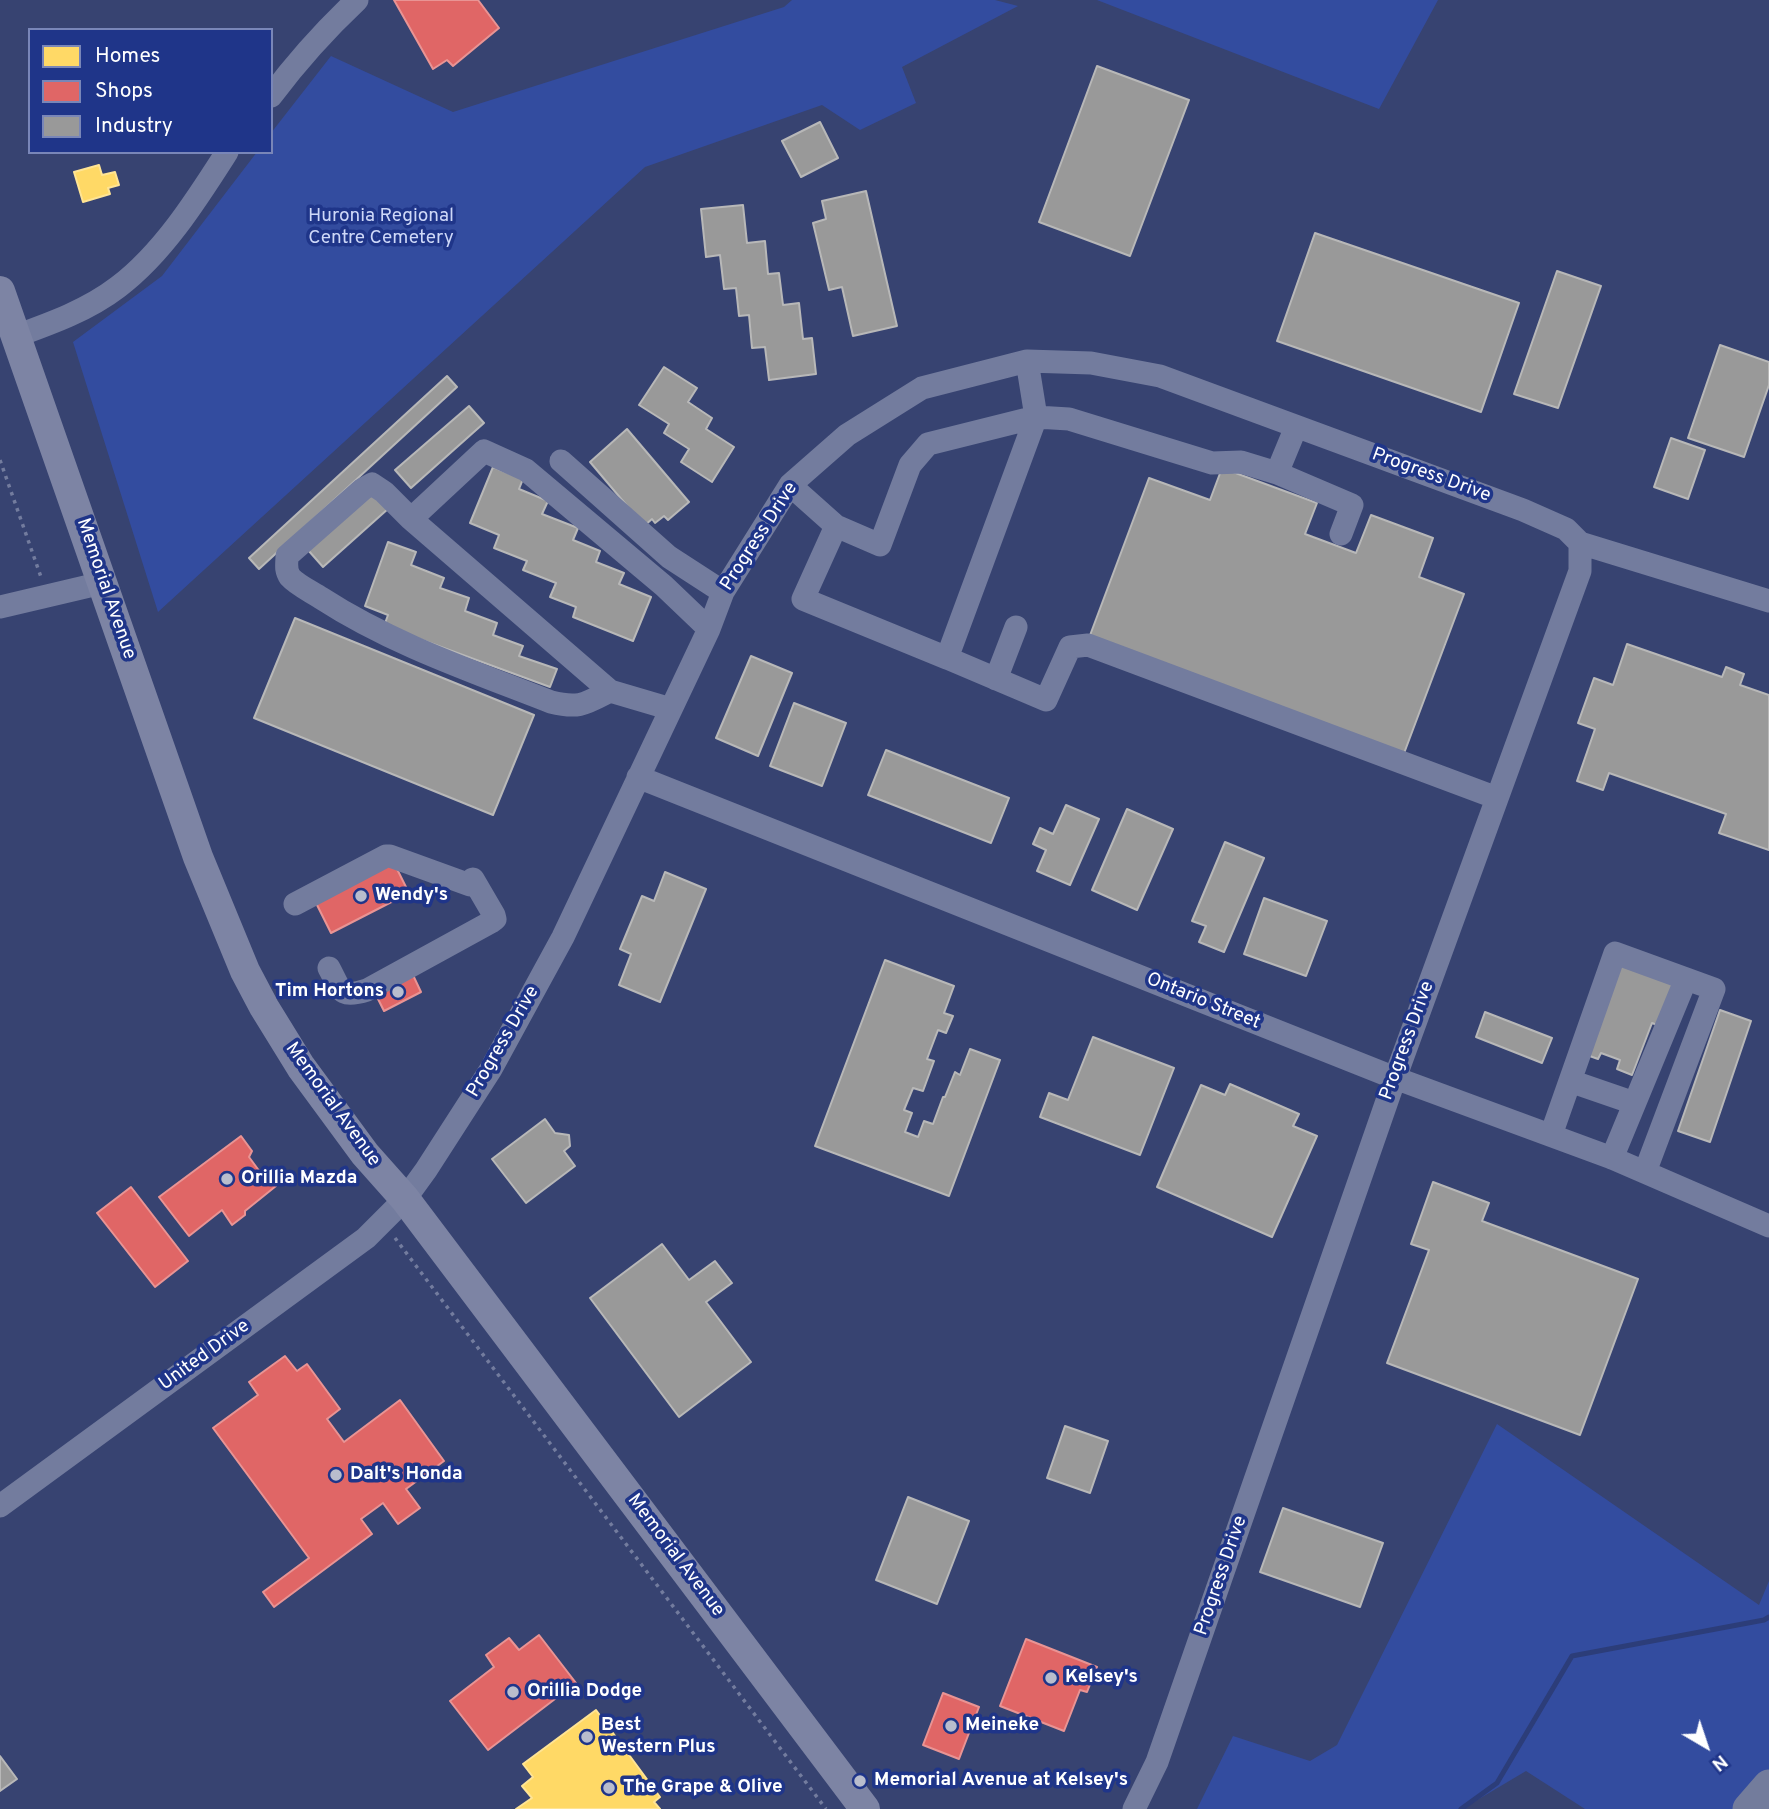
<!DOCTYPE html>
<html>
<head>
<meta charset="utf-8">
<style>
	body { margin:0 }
	#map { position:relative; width:1769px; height:1809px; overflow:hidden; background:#374371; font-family:Overpass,sans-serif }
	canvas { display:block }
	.legend { position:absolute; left:28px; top:28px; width:245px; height:126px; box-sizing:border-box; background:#1f3589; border:2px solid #7986b8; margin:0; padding:9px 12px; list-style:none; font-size:21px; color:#fff }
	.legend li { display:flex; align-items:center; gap:14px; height:35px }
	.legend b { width:35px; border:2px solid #7986b8 }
	.north { position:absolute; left:1671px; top:1711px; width:70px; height:70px; -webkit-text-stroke:5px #1f3589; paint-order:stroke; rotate:141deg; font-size:19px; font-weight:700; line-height:28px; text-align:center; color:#fff }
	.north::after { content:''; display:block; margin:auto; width:24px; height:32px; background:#fff; clip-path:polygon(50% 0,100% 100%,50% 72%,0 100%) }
</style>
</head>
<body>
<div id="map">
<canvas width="1769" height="1809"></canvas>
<ul class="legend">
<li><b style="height:19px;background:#ffd966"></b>Homes</li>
<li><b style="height:19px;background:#e06666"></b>Shops</li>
<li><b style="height:19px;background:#999"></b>Industry</li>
</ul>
<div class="north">N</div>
</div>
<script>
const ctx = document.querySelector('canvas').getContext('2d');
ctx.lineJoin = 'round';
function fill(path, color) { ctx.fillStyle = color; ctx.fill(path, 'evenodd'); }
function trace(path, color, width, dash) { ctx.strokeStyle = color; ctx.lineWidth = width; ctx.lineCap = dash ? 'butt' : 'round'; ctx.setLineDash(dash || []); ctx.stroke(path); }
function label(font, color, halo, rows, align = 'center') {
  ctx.font = font + ' Overpass,sans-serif'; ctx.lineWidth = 7; ctx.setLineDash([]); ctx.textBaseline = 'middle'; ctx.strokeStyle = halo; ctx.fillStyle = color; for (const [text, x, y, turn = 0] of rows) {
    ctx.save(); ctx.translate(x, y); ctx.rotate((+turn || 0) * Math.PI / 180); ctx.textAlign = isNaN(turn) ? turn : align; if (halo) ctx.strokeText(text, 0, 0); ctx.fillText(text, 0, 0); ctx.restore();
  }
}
fill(new Path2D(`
	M792,0h203l23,6 -116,61 14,36 -56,27 -38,-25 -177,62 -487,445 -85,-270 89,-66 95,-124h14v-19l60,-77 122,56 331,-105z
	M1097,0h341l-59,109z
	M1497,1424l262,181 10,-24v228h-184l-59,-38 -64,38h-265l36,-73 77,25 27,-16z`), '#334c9f');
const homes = new Path2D(`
	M99,165l3,10 13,-3 4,13 -11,3 2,6 -27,8 -9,-30z
	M596,1710l64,87 -6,5 6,7h-144l16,-11 -10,-12 11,-9 -10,-13z`);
fill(homes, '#ffd966');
trace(homes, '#ffe494', 2);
const shops = new Path2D(`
	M394,0h84l21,28 -46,38 -6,-6 -14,9z
	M392,859l17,34 -78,40 -17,-34z
	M412,973l9,19 -37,19 -10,-20z
	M241,1136l11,15 -3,6 11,15 6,-1 10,15 -31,25v4l-13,10 -10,-15 -33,26 -30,-39z
	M131,1187l57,74 -33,26 -58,-74z
	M285,1356l12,15 10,-7 33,45 -13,10 17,23 56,-42 44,61 -38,28 14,19 -22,16 -15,-21 -22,16 11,15 -98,73 -11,-15 46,-34 -96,-130 45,-33 -9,-13z
	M539,1635l37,48 -88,67 -38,-49 44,-34 -8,-12 23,-17 10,12z
	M1026,1639l71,28 -10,25 -7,-2 -16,41 -64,-25z
	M943,1693l36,14 -20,52 -36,-14z`);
fill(shops, '#e06666');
trace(shops, '#e99494', 2);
const industry = new Path2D(`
	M1097,66l92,34 -59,156 -91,-34z
	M820,122l18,36 -37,19 -19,-36z
	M866,191l31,135 -44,10 -11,-49 -13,3 -16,-67 13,-4 -4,-18z
	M743,205l4,38 18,-2 3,33 11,-1 4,32 16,-2 4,36 9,-1 4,36 -47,6 -4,-33 -13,1 -3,-33 -10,1 -3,-28 -12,1 -4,-34 -14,2 -5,-48z
	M1315,233l204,70 -38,109 -204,-71z
	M1557,271l44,15 -43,122 -44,-14z
	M1720,345l49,17v23l-25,72 -56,-19z
	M664,367l33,21 -9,14 24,16 -6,11 28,18 -22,35 -31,-20 8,-13 -25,-16 5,-9 -30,-19z
	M447,376l10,11 -198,182 -10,-11z
	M469,406l15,17 -73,65 -16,-18z
	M627,429l62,73 -21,18 -4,-4 -9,7 -3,-4 -8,7 -54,-64z
	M1671,438l34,12 -17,49 -34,-12z
	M493,467l30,12 -4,10 29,12 -6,13 36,14 -5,12 27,11 -4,11 28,11 -5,11 32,13 -18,44 -60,-24 3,-10 -26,-10 6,-14 -33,-13 4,-9 -33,-13 5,-13 -29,-12z
	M1222,468l95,35 -12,31 51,19 15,-38 62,23 -14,39 45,17 -61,162 -314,-118 60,-160 61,22z
	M374,492l15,16 -66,59 -15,-17z
	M388,542l28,10 -5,13 33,13 -4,10 29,10 -4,13 32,12 -4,12 30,11 -4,10 38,13 -7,18 -166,-61 4,-11 -23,-9z
	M295,618l239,97 -41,100 -239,-97z
	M1627,644l95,33 4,-10 18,7 -4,11 29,10v155l-50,-17 7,-19 -117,-41 -6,17 -26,-9 18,-52 -17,-6 16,-45 19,7z
	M751,656l41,17 -34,83 -42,-18z
	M794,703l52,20 -24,63 -52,-20z
	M886,750l123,48 -18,45 -123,-48z
	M1066,805l33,14 -29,66 -33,-14 9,-21 -13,-6 7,-16 13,6z
	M1127,809l46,20 -36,81 -45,-20z
	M1225,842l39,16 -40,94 -25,-10 7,-16 -14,-5z
	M665,872l41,17 -46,113 -41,-17 12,-31 -11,-5 22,-53 12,5z
	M1264,898l63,23 -21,55 -62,-22z
	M885,960l69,26 -10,27 9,3 -7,17 -8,-3 -11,29 7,2 -11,30 -10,-3 -9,22 8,3 -7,19 13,5 6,-16 9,3 10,-27h2l10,-25 5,3 10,-26 30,11 -51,136 -134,-50z
	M1618,962l63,23 -16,43 -13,-5 -20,52 -15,-6 3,-9 -19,-7 -3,6 -14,-5z
	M1720,1010l31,11 -41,121 -32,-11z
	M1485,1012l67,26 -10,25 -66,-26z
	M1093,1037l81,31 -34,87 -100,-38 9,-24 19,7z
	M1230,1084l69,30 -6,12 24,10 -45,101 -115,-50 44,-102 24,10z
	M545,1119l10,14 14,2 1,11 -6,5 11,15 -49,37 -34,-44z
	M1433,1182l56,21 -7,18 156,58 -58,156 -193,-72 42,-113 -18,-6z
	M662,1244l27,36 26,-19 17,22 -26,19 45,60 -72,55 -89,-119z
	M1065,1426l43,15 -18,52 -43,-15z
	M908,1497l61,24 -32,83 -61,-24z
	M1283,1508l100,35 -23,64 -100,-35z
	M0,1756l17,23 -17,12z`);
fill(industry, '#999');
trace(industry, '#b8b8b8', 2);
trace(new Path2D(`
	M1461,1809l36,-26 75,-127 192,-36 5,-3`), '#2c3d79', 5);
trace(new Path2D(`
	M0,460l41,117
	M395,1238l431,571`), '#737c9e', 3.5, [3.5, 5]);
trace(new Path2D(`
	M271,96c27,-36 53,-65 86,-96
	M16,336c36,-13 72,-26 102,-49 45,-34 79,-88 109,-135
	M1027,361l9,56 -108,27 -18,21 -30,80 -44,-19 -33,73 144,59 89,-241 33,2 143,44 29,-1 36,11 19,-46
	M561,461l108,96 54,35
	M1277,473l75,32 -11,29
	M790,485l46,41
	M411,519l73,-68 42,19 138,116 45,43
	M1580,543l189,58
	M0,607l102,-24
	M947,658l99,42 24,-53 18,-2 409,153
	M996,679l20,-52
	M610,691c-25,13 -31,18 -59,11 -79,-31 -159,-58 -230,-104 -9,-6 -24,-13 -31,-21 -5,-7 -3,-13 -3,-21l76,-67 9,-5 12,8 27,27 199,172 61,18
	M638,777l757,301 217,80 157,68
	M295,904l91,-48h4l80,29
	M329,968c12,22 10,31 38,22l124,-68 4,-3 -1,-4 -21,-36
	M1570,1081l64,22
	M1551,1135l64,-182 99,36 -69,183
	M1612,1158l74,-179
	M0,1506l366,-268 39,-39 21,-29 65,-101 72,-132 146,-308 14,-37 67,-107 57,-50 75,-47 105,-27 64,2 69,13 363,134 43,19 14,14v28l-185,507 -238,684 -23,47`), '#737c9e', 23);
trace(new Path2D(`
	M0,291l198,566 47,114 19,36 37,60 64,87 40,45 460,610`), '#7d84a4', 30);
trace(new Path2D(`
	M1749,1809l20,-23`), '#737c9c', 33);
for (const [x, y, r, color] of [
	[361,896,7,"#b9bdcd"],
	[398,992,7,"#b9bdcd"],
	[227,1179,7,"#b9bdcd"],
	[336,1475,7,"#b9bdcd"],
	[1051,1678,7,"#b9bdcd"],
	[513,1692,7,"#b9bdcd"],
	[951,1726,7,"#b9bdcd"],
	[587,1737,7,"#b9bdcd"],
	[860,1781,7,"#b9bdcd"],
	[609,1788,7,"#b9bdcd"]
]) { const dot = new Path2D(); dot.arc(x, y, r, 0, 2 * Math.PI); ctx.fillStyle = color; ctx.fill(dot); trace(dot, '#1f3589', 2.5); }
label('19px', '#ced8f8', '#1f3589', [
	["Huronia Regional",381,217],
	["Centre Cemetery",381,239]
]);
label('19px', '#fff', '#1f3589', [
	["Progress Drive",1431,476,20],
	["Progress Drive",760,537,-57],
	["Memorial Avenue",105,589,71],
	["Ontario Street",1203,1002,22],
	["Progress Drive",1408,1041,-70],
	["Progress Drive",504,1042,-60],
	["Memorial Avenue",332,1105,54],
	["United Drive",205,1356,-36],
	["Memorial Avenue",675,1556,53],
	["Progress Drive",1222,1576,-71]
]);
label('bold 19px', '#fff', '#1f3589', [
	["Wendy's",375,896],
	["Tim Hortons",384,992,"right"],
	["Orillia Mazda",241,1179],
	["Dalt's Honda",350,1475],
	["Kelsey's",1065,1678],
	["Orillia Dodge",527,1692],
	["Best",601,1726],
	["Western Plus",601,1748],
	["Meineke",965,1726],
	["Memorial Avenue at Kelsey's",874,1781],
	["The Grape & Olive",623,1788]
], 'left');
</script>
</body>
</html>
